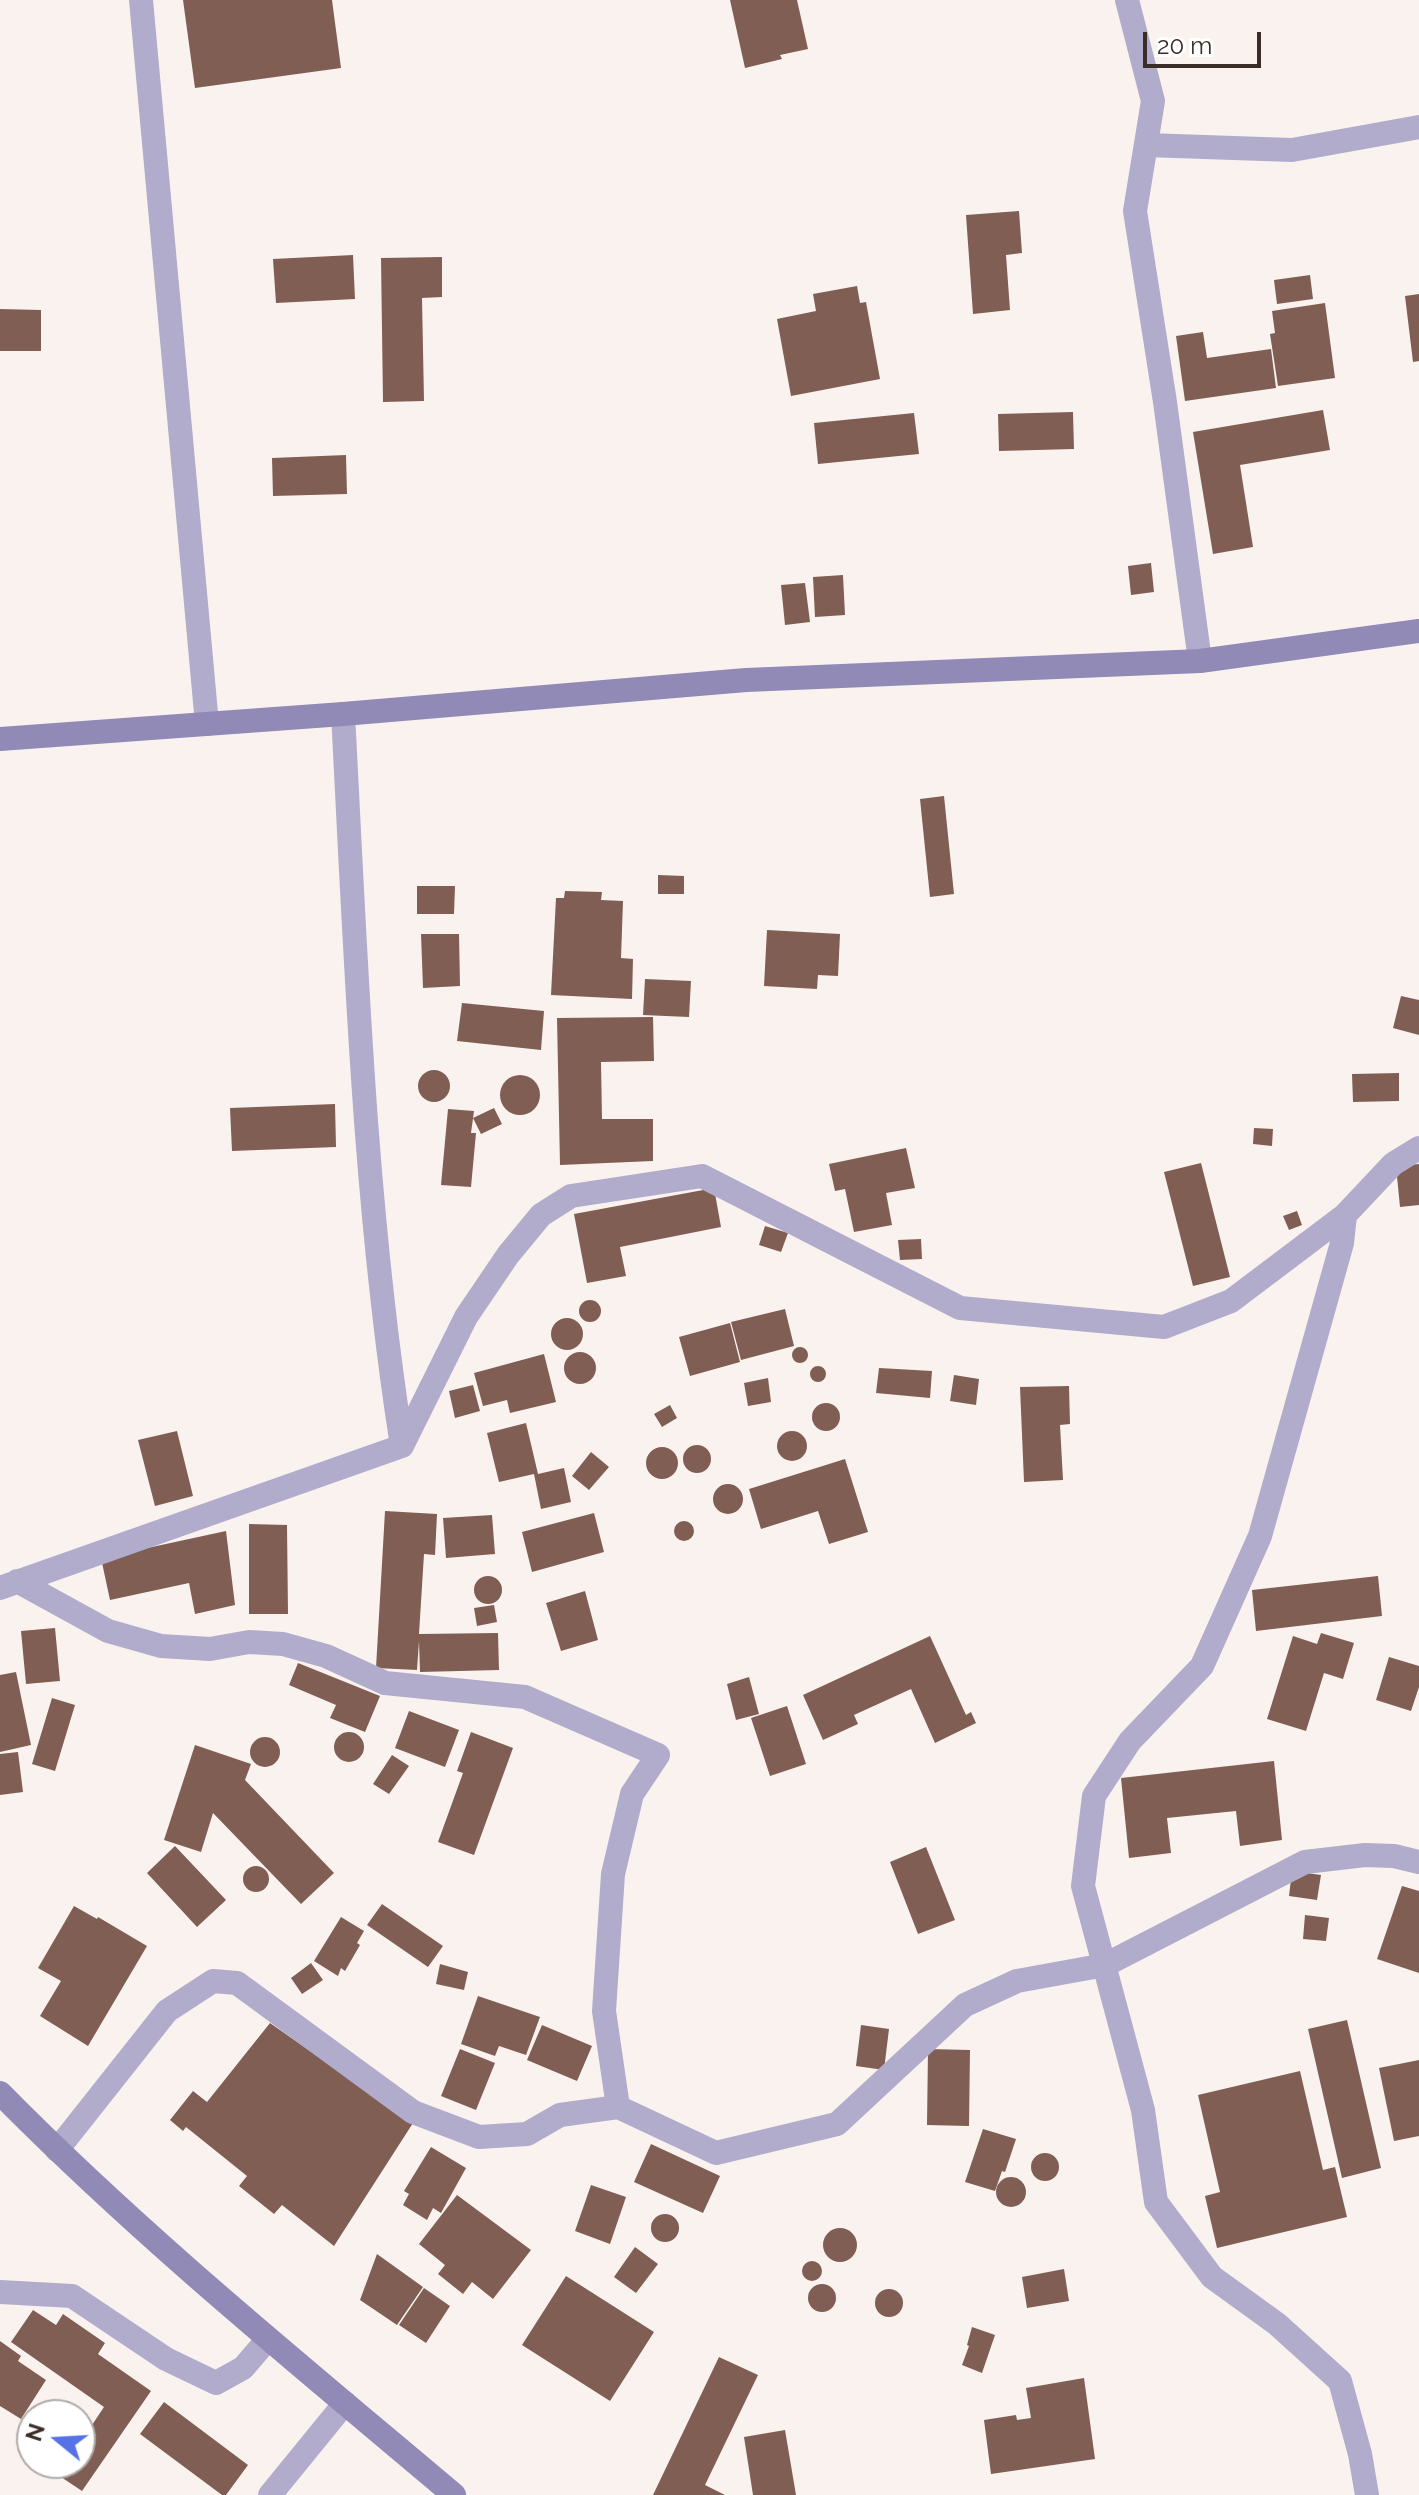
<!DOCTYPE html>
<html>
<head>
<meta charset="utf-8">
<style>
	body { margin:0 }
	#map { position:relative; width:1419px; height:2495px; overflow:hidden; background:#faf2ef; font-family:Raleway,sans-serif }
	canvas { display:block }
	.north { position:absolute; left:16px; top:2399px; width:80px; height:80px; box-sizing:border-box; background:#fff; border:2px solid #b0aba8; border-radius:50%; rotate:288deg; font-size:22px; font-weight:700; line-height:32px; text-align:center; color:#3a2c26 }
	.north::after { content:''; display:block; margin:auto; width:28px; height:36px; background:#5771e7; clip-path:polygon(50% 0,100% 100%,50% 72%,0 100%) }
	.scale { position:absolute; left:1143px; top:32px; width:118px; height:36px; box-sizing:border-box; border:4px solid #3a2c26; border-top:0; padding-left:10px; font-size:24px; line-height:28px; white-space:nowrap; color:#3a2c26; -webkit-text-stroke:6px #fff; paint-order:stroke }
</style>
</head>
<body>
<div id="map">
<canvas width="1419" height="2495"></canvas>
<div class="north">N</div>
<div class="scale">20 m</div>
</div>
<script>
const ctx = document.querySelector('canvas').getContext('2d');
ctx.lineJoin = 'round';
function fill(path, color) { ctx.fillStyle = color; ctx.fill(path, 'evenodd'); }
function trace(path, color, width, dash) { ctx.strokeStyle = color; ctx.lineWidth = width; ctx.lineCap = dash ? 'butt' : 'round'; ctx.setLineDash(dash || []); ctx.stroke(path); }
fill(new Path2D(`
	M183,0h149l9,68 -146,20z
	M730,0h67l11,49 -28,6 2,4 -37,9z
	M1019,211l3,42 -16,2 4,55 -37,4 -7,-99z
	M353,255l2,44 -79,4 -3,-44z
	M442,257v40l-20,1 2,103 -41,1 -2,-144z
	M1310,275l3,24 -36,5 -3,-24z
	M857,286l3,17 6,-1 14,77 -89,17 -14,-77 39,-8 -3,-17z
	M1419,294v67l-6,1 -8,-66z
	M1325,303l10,75 -57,8 -8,-52 5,-1 -3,-22z
	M0,309l41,1v41h-41z
	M1203,332l4,26 64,-9 5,39 -91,13 -9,-65z
	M1323,410l7,40 -90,15 13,82 -40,7 -20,-122z
	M1073,412l1,37 -75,2 -1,-37z
	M914,413l5,41 -101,10 -4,-41z
	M346,455l1,39 -74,2 -1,-38z
	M1151,563l3,29 -23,3 -3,-29z
	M843,575l2,40 -30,2 -2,-40z
	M805,583l5,39 -25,3 -4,-40z
	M944,796l10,98 -24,3 -10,-98z
	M658,875l26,1v18h-26z
	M417,886h38l-1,28h-37z
	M565,891l37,1 -1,8 22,1 -2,57 12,1 -1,40 -81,-4 5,-97h8z
	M767,930l73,4 -2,42 -20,-1 -1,14 -53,-3z
	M421,934h38l1,52 -37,2z
	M645,979l46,2 -2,36 -46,-2z
	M1401,996l18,4v35l-26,-7z
	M462,1003l82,8 -3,39 -84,-9z
	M653,1017l1,44 -53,1 1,57h51v42l-93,4 -3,-147z
	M418 1086a16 16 0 1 1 32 0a16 16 0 1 1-32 0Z
	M1399,1073v28l-46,1 -1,-28z
	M500 1095a20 20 0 1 1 40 0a20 20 0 1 1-40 0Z
	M335,1104l1,43 -104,4 -2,-43z
	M494,1108l8,16 -21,10 -8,-16z
	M448,1109l26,2 -3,22h5l-5,54 -30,-2z
	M1254,1128l19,1 -1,17 -19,-2z
	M906,1148l9,40 -29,5 6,32 -38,7 -9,-43 -10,2 -6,-27z
	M1201,1163l29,114 -37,9 -29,-114z
	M1419,1164v41l-19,2 -4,-41z
	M714,1188l7,39 -101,20 6,29 -39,7 -13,-69z
	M1297,1211l5,14 -13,5 -6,-14z
	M765,1226l23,7 -7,19 -22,-7z
	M921,1239l1,20 -22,1 -2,-20z
	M579 1311a11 11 0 1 1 22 0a11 11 0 1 1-22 0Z
	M785,1309l9,37 -53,14 -10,-38z
	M551 1334a16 16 0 1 1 32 0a16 16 0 1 1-32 0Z
	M730,1323l10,39 -50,14 -11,-39z
	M792 1355a8 8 0 1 1 16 0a8 8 0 1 1-16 0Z
	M564 1368a16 16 0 1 1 32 0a16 16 0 1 1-32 0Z
	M544,1354l12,48 -46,11 -3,-13 -24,6 -9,-33z
	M810 1374a8 8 0 1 1 16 0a8 8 0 1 1-16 0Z
	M879,1368l53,3 -2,27 -54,-5z
	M954,1375l25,4 -3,26 -26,-4z
	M768,1378l3,24 -23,4 -4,-23z
	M473,1385l7,26 -25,7 -6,-27z
	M1069,1386l1,38 -10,1 3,55 -39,2 -4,-95z
	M812 1417a14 14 0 1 1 28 0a14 14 0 1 1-28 0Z
	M670,1405l7,13 -15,9 -8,-13z
	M526,1423l12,51 26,-6 7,34 -30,7 -7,-35 -35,8 -12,-49z
	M177,1431l16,65 -38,10 -17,-66z
	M777 1446a15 15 0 1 1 30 0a15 15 0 1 1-30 0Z
	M683 1459a14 14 0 1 1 28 0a14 14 0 1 1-28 0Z
	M646 1463a16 16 0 1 1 32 0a16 16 0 1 1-32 0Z
	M591,1452l18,15 -20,23 -17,-14z
	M845,1459l23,73 -39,12 -11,-33 -57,18 -12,-40z
	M713 1499a15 15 0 1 1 30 0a15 15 0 1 1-30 0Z
	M385,1511l52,3 -2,41 -11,-1 -5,80 79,-1 1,37 -79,2 -1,-31 -2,29 -41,-2z
	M594,1513l10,39 -72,20 -10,-40z
	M492,1515l3,39 -49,4 -3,-40z
	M674 1531a10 10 0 1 1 20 0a10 10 0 1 1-20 0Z
	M249,1524l38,1 1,89h-39z
	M226,1531l9,74 -40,9 -6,-31 -79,17 -9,-42z
	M1378,1576l4,40 -126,15 -4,-41z
	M474 1590a14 14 0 1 1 28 0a14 14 0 1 1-28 0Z
	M585,1591l13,49 -37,11 -15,-48z
	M494,1605l3,17 -20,4 -3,-18z
	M55,1628l5,53 -34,3 -5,-53z
	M1321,1633l33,10 -11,36 -19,-6 -18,58 -39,-12 26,-83 24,8z
	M930,1636l36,79 5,-3 5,11 -41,20 -24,-54 -57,26 4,9 -35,16 -20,-45z
	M1389,1657l30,9v21l-8,24 -35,-11z
	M298,1663l82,33 -15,36 -35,-14 6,-13 -47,-20z
	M16,1672l15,73 -31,7v-77z
	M749,1677l10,37 -23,6 -9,-36z
	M52,1698l23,7 -20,66 -23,-7z
	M787,1706l19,58 -36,12 -19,-58z
	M409,1711l50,19 -14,37 -50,-19z
	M471,1732l42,16 -39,107 -36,-13 25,-69 -6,-2z
	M334 1747a15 15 0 1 1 30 0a15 15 0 1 1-30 0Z
	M250 1752a15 15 0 1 1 30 0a15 15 0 1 1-30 0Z
	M195,1745l56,19 -6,16 89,93 -33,31 -88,-91 -12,39 -37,-12z
	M18,1752l5,40 -23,3v-41z
	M392,1755l17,11 -20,28 -16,-10z
	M1274,1761l8,79 -42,6 -4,-35 -69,7 4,35 -42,5 -8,-80z
	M175,1846l51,54 -29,27 -50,-54z
	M926,1847l29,73 -37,14 -28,-72z
	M243 1879a13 13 0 1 1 26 0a13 13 0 1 1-26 0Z
	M1292,1871l29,4 -4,25 -28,-4z
	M1402,1886l17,5v82l-42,-14z
	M382,1904l61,42 -15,21 -61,-42z
	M74,1906l23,13 1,-2 49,29 -59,100 -48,-30 21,-35 -23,-13z
	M1305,1915l24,3 -3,23 -23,-2z
	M341,1917l23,14 -7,12 3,2 -15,26 -4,-3 -3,8 -24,-15z
	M311,1963l12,17 -21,14 -11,-16z
	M440,1964l28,8 -4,18 -28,-6z
	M478,1996l62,21 -14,38 -27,-9 -4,10 -34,-12z
	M1347,2020l34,148 -39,10 -34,-149z
	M270,2023l143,100 -79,123 -52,-41 -8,9 -35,-28 8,-10 -61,-49 -3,4 -13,-11 23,-29 14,11z
	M542,2025l50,21 -15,35 -50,-21z
	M861,2025l28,4 -5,41 -28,-4z
	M460,2049l35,14 -19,47 -35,-14z
	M928,2049l42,1 -1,76 -42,-1z
	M1419,2060v76l-25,5 -15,-73z
	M1300,2071l23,99 12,-3 12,50 -130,31 -12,-52 15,-4 -22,-97z
	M983,2129l33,10 -11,33 -3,-1 -7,20 -30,-9z
	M651,2144l69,32 -17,37 -69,-31z
	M431,2147l35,21 -25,45 -8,-5 -6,12 -24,-15 6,-11 -5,-3z
	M1031 2167a14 14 0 1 1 28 0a14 14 0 1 1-28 0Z
	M996 2192a15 15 0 1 1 30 0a15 15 0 1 1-30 0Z
	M591,2185l35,12 -16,47 -35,-13z
	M457,2195l74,55 -38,49 -21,-17 -9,12 -25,-20 7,-9 -26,-21z
	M651 2228a14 14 0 1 1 28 0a14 14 0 1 1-28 0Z
	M823 2245a17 17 0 1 1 34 0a17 17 0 1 1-34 0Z
	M635,2247l23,17 -22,29 -22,-16z
	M377,2254l46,33 -26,38 -37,-25z
	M802 2271a10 10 0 1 1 20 0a10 10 0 1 1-20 0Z
	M1064,2269l5,32 -42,7 -5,-31z
	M566,2276l88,56 -44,69 -88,-56z
	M808 2298a14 14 0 1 1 28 0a14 14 0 1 1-28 0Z
	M424,2288l26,18 -24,37 -27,-18z
	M875 2303a14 14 0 1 1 28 0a14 14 0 1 1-28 0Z
	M33,2310l23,15 7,-11 42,29 -7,11 53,37 -69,100 -24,-16 8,-12h14v-20l24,-36 -93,-65z
	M972,2327l23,8 -13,38 -20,-8 7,-19 -2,-1z
	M0,2341l21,15 -3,5 28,19 -25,39 -21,-13z
	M719,2357l39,18 -53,110 20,10h-72z
	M1084,2378l11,81 -104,15 -7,-54 32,-5 1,5 14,-2 -5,-30z
	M164,2402l84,63 -22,30h-4l-82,-61z
	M785,2430l11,65h-43l-9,-58z`), '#805e53');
trace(new Path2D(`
	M141,0l66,724
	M1127,0l26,101 -18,110 30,191 35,259
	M1146,145l146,5 127,-23
	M343,714c13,245 21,489 59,732
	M17,1581l91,50 53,15 49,3 39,-7 34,2 43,12 59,27 140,14 133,58 -26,39 -19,80 -9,137 14,96
	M0,1588l402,-142 64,-129 42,-62 33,-40 30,-19 131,-20 258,132 204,19 67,-26 114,-86
	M57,2150l110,-139 46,-30 24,2 176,129 66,25 48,-3 33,-19 58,-8 98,46 121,-29 128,-119 52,-24 88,-16 200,-103 60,-7 29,1 25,6
	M0,2292l72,4 94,63 50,24 27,-15 25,-29
	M270,2495l75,-92
	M1367,2495l-7,-41 -20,-73 -63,-57 -65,-47 -56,-75 -13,-92 -60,-224 11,-90 36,-55 72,-75 58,-130 82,-293 3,-28 48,-51 26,-16`), '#b1accb', 24);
trace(new Path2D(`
	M0,739l343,-25 403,-34 454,-19 219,-30
	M0,2093c142,144 300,272 454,402`), '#9189b6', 24);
</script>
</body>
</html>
